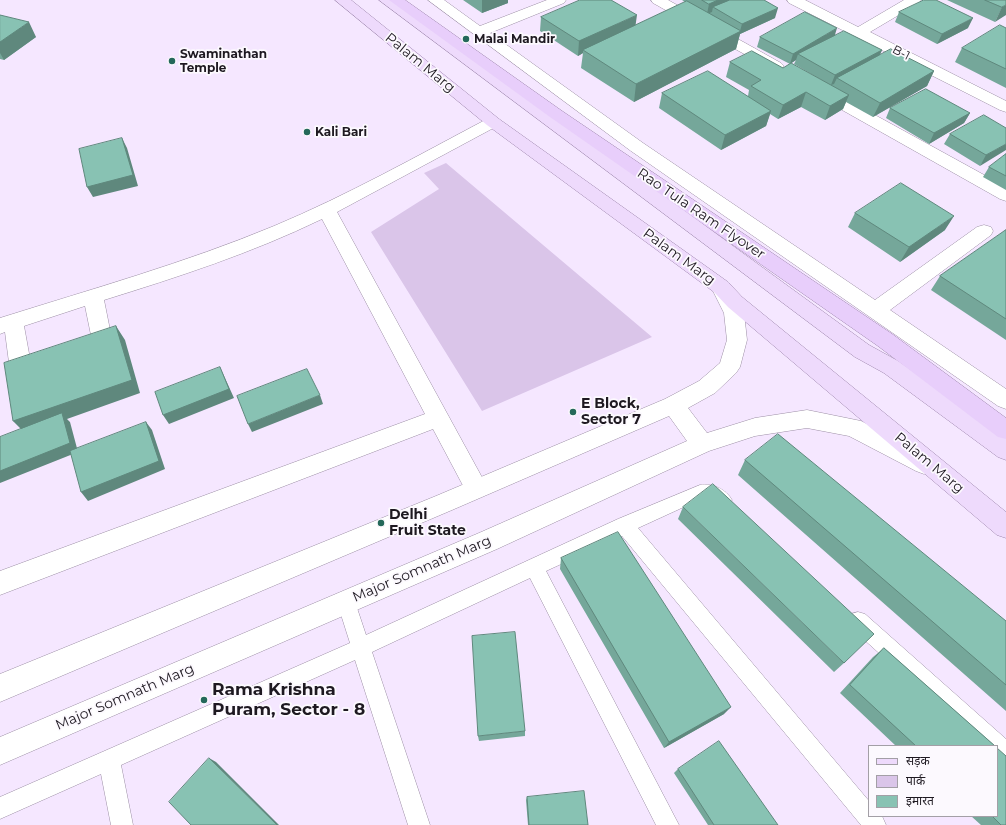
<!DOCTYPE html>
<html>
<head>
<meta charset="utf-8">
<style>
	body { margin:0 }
	#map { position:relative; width:1006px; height:825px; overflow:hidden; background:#f5e7ff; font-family:Montserrat,"Noto Sans Devanagari",sans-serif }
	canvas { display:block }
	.legend { position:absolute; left:868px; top:745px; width:130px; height:72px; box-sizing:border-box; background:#fcf9fe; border:1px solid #a39fa6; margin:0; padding:5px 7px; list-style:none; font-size:12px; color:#1e1921 }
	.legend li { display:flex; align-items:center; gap:8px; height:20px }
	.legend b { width:20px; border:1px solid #a39fa6 }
</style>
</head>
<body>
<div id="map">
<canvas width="1006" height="825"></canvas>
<ul class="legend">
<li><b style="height:5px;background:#eedafc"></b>सड़क</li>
<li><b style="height:11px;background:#dac5e9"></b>पार्क</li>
<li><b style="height:11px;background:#88c2b3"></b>इमारत</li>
</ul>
</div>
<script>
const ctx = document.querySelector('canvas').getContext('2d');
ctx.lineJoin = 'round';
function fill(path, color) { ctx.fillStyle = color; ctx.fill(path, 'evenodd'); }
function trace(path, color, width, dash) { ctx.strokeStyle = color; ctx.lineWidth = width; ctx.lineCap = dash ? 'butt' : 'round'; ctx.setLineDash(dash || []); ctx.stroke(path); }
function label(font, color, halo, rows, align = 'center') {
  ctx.font = font + ' Montserrat,sans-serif'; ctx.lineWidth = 3.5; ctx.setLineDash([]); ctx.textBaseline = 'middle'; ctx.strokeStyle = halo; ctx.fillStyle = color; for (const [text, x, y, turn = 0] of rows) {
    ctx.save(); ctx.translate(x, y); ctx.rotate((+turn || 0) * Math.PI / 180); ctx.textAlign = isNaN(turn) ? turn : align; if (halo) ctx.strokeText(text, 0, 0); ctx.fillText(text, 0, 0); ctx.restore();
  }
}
fill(new Path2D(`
	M446,163l206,174 -170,74 -111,-179 68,-43 -15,-16z`), '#dac5e9');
const service = new Path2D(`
	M700,485c12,-2 26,4 32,15l-3,5 -6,3 -14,-8h-10l-61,28 231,273v15h13l4,9h-25l-239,-289 -76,35 133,254h-23l-126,-247 -158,74 58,173h-22l-53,-165 -234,105 12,60h-22l-10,-51 -101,45v-22l350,-154 -13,-41 2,-6 7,-3 7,3 13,39 252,-116z
	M858,612l7,2 141,125v24l-9,-4v-13h-14l-132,-118 -3,-7 3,-7z`);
const minor = new Path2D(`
	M428,0h16l36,26 67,-26h19l-2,3 -74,30 153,110 232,157 102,-73 7,-2 7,2 2,4 -2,4 -101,75 116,79v20l-8,-3 -367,-255z
	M651,0h17l113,63 3,3 -3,3 -5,2 -5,-2 -118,-66z
	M787,0h18l53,27 46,-27h17l-2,3 -49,29 136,69v11l-6,-2 -211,-107z
	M818,85l6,2 182,100v14l-6,-2 -188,-106 -2,-3 2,-3z
	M493,117l6,2 2,3 -2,3 -162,87 147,269 4,7 -4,7 -8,3 -8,-3 -35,-66 -433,166v-24l425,-157 -103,-195c-70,34 -144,58 -218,81l8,40 -3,6 -7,2 -7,-2 -3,-6 -7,-34 -61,20 8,44 -4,6 -7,2 -7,-2 -4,-6 -5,-38 -5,2v-16c92,-29 185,-55 274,-92 74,-31 143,-70 213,-107z`);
const tertiary = new Path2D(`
	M721,280l7,2 16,31 3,27 -7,27 -4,6 -21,20 -27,15 19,25 48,-15 52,-8 54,11 71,36 4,7 -4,7 -8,3 -8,-3 -67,-35 -42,-8 -52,8 -46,15 -212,98 -497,216v-28l479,-204 208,-92 -18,-25 -217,94 -452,192v-28l436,-178 229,-97 34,-18 21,-18 7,-23 -3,-27 -13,-26 3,-5z`);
const primary = new Path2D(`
	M335,0h16l148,119 229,163 14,15 264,215v26l-9,-3 -269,-228 -14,-15 -227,-167z
	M379,0h16l474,345 29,16 108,76v23l-8,-3 -114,-84 -29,-16z`);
const trunk = new Path2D(`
	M389,0h16l157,111 330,223 114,84v21l-8,-2 -120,-91 -328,-229z`);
trace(service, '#9c8fa5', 1);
trace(minor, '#9c8fa5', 1);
trace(tertiary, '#9c8fa5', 1);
trace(primary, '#9e87ae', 1);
trace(trunk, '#9e87ae', 1);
fill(service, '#fff');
fill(minor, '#fff');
fill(tertiary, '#fff');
fill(primary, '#eedafc');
fill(trunk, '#e8cefb');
fill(new Path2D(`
	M463,0h45v3l-26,10z
	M682,0h82l11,18 -35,16 -4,15 -102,53 -53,-34 2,-15 -5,3 -38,-25 1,-14 95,8 49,-23z
	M947,0h59l-11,22z
	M899,12l69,16 -31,16 -42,-22z
	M0,15l36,22 -32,23 -4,-1z
	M1006,28v60l-51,-26 7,-14z
	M835,35l47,15 -2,5 54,16 -7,15 -54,31 -27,-15 -3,7 -18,11 -24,-13 -23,12 -8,-5 -4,12 -45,24 -62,-42 3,-15 86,3 1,-6 -23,-13 4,-15 53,6 40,13 -29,-17 2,-4 -6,4 -33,-17 3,-10z
	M890,108l80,5 -6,10 -35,21 -43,-26z
	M1006,128l-26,38 -36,-22 6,-10z
	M1006,154v36l-23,-13 6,-10z
	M855,213l90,17 -45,32 -52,-35z
	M1006,230v110l-75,-50 9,-14z
	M745,460l261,161v90l-268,-236z
	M683,507l161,156 -10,9 -156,-153z
	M561,558l163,156 -60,34 -104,-179z
	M884,648l111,98h-99l-56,-53 33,-36z
	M525,731v5l-46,5 -1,-5z
	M678,769l100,56h-70l-34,-52z
	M527,797l61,28h-60l-2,-25z
	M971,816h26l9,9h-25z`), '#75a79a');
fill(new Path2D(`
	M482,0h26v3l-26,10z
	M718,0h19l-24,7 -1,5 -5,2 2,-10z
	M1006,5v10l-11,7 7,-15z
	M778,8l-3,10 -35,16 -4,15 -102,53 2,-18 104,-53 2,-7z
	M637,15l-2,14 -52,21v3l-5,3 1,-15z
	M973,18l-5,10 -31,16 5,-10z
	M29,22l7,15 -32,23 -4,-7v-11z
	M837,28l-3,10 -36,16 -2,6 -6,4 3,-10z
	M882,50l-5,11 -40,17 -3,6 -3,1 4,-10z
	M934,71l-7,15 -54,31 7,-14z
	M806,92l-5,15 -23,12 5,-14z
	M849,95l-6,14 -18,11 5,-14z
	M771,111l-5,15 -45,24 4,-15z
	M970,113l-6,10 -35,21 5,-11z
	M122,138l5,10 11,38 -45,11 -6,-10z
	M1006,144v6l-26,16 6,-11z
	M954,216l-9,14 -45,32 9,-15z
	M116,326l9,14 15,53 -73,26 3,3 8,30 -78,31v-12l25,-38 -12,-12z
	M220,367l14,31 -65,26 -6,-9z
	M320,395l3,9 -71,28 -4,-8z
	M146,422l6,8 13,39 -77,32 -7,-9z
	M731,707l-7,7 -60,34 5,-6z
	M209,758l7,4 63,63h-2z`), '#5f887d');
const building = new Path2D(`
	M580,0h31l26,15 -58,26 -38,-24z
	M702,0h16l-9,4z
	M730,0h34l14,8 -36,16 -29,-17z
	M924,0h12l37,18 -31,16 -43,-22z
	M985,0h21v5l-4,2z
	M687,1l54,30 -105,53 -53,-34z
	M805,12l32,16 -44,26 -33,-17z
	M0,15l29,7 -29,20z
	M1000,25l6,3v41l-44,-21z
	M844,31l38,19 -47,25 -37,-21z
	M891,49l43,22 -54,32 -43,-25z
	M752,51l31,17 8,-5 58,32 -19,11 -24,-14 -23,13 -32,-19 10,-6 -31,-18z
	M708,71l63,40 -46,24 -63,-42z
	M926,89l44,24 -36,20 -44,-25z
	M984,115l22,13v16l-20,11 -36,-21z
	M122,138l11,37 -46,12 -8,-38z
	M1006,154v22l-17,-9z
	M901,183l53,33 -45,31 -54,-34z
	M1006,230v89l-66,-43z
	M116,326l16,54 -119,41 -9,-58z
	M220,367l9,22 -66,26 -8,-23z
	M307,369l13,26 -72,29 -11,-28z
	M62,413l8,30 -70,28v-34z
	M146,422l13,39 -78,31 -11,-41z
	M778,434l228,187v64l-261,-225z
	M713,484l161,150 -30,29 -161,-156z
	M618,532l113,175 -62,35 -108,-184z
	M515,632l10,99 -47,5 -6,-100z
	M884,648l111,98h-79l-66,-61z
	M719,741l59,84h-64l-36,-56z
	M997,748l9,8v69h-5l-9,-9h5z
	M209,758l68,67h-86l-22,-23z
	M584,791l4,34h-59l-2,-28z`);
fill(building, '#88c2b3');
trace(building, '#5f887d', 1);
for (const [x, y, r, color] of [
	[466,39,4,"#24685a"],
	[172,61,4,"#24685a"],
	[307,132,4,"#24685a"],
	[573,412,4,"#24685a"],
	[381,523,4,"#24685a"],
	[204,700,4,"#24685a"]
]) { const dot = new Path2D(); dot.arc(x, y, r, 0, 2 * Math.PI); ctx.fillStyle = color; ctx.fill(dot); trace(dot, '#fcf9fe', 1.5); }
label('bold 12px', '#1e1921', '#fcf9fe', [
	["Malai Mandir",474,39],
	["Swaminathan",180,54],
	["Temple",180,68],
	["Kali Bari",315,132]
], 'left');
label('12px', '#1e1921', '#fcf9fe', [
	["B-1",901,53,27]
]);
label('14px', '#1e1921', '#fcf9fe', [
	["Palam Marg",420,63,39],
	["Rao Tula Ram Flyover",701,214,34],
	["Palam Marg",679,257,36],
	["Palam Marg",929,463,40],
	["Major Somnath Marg",422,569,-23],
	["Major Somnath Marg",125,697,-23]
]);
label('bold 14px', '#1e1921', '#fcf9fe', [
	["E Block,",581,404],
	["Sector 7",581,420],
	["Delhi",389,515],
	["Fruit State",389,531]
], 'left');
label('bold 17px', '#1e1921', '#fcf9fe', [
	["Rama Krishna",212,690],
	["Puram, Sector - 8",212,710]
], 'left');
</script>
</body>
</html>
